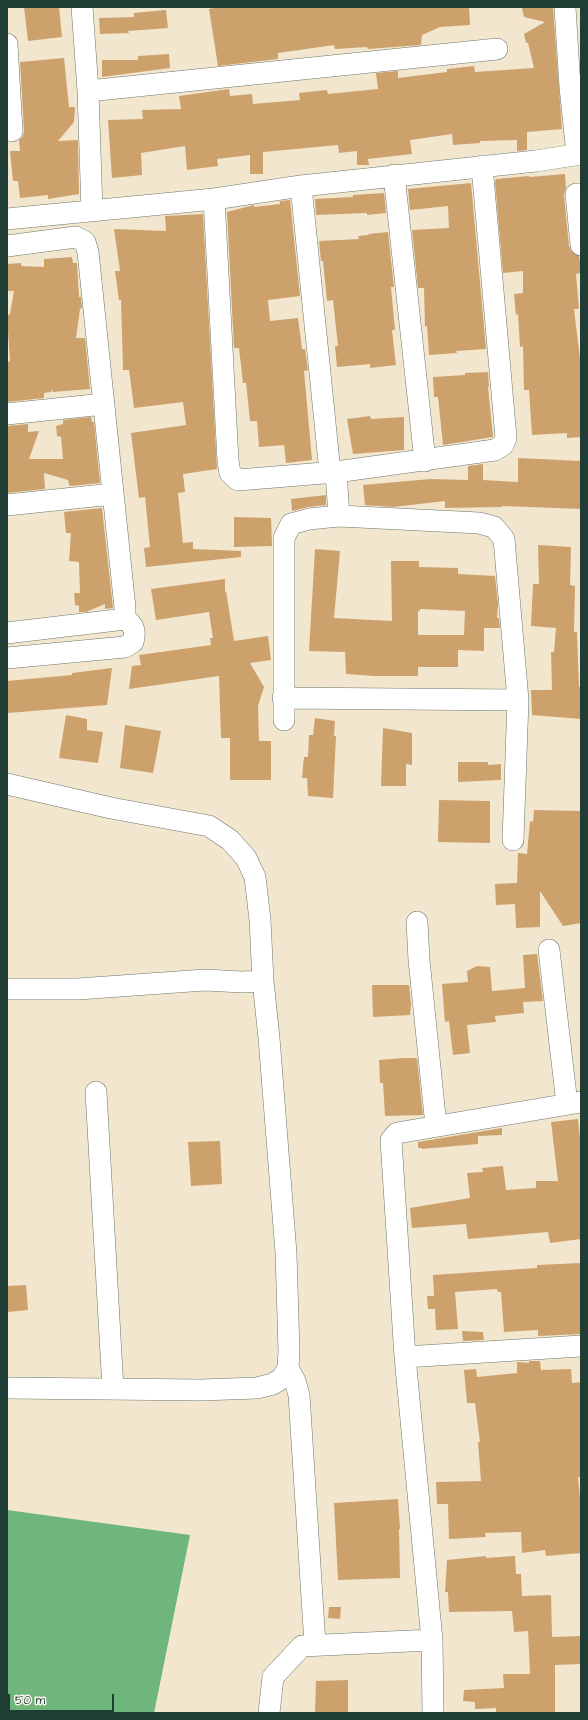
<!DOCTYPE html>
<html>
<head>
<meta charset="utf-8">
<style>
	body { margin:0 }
	#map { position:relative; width:588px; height:1720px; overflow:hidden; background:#f3e6cf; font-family:"Architects Daughter",sans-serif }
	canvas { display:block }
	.frame { position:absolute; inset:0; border:8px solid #1f3d34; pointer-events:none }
	.scale { position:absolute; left:8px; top:1694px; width:106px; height:18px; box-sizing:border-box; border:2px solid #1f3d34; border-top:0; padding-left:5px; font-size:12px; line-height:14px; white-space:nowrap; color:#1f3d34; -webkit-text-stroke:3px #f7f3e8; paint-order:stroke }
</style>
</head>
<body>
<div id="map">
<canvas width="588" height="1720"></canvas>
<div class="frame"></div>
<div class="scale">50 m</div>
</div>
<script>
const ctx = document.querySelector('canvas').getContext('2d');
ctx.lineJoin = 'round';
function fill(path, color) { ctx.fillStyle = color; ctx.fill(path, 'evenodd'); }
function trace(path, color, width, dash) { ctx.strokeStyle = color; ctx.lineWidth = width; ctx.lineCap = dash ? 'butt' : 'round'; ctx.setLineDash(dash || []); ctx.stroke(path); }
fill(new Path2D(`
	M7,1510l183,25 -36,178h-147z`), '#6eb67b');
fill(new Path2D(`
	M24,7h35l3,30 -34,4z
	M219,7h250l1,18 -30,2 -18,8 -1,10 -53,4 -1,-2 -32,2 -1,-4 -56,8v6l-60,7 -9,-57z
	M534,7h19l9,122 -35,3v18l-10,1v-11l-37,1v2l-27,2 -1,-11 -42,6 2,14 -44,5 1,6h-12v-14l-18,2 -1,-8 -75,7v22h-13v-19l-33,4 1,7 -31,4 -2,-24 -44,7 1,22 -30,3 -4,-58 35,-1 -1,-9 39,-1 -2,-13 50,-7 1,7 22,-2 1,10 47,-4 -1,-7 28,-3 1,4 50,-5 -2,-16 22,-2v7l49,-6v-3l27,-3 1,6 59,-4 -6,-25h-2l-2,-9 21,-12 -21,-5 -2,-9z
	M166,10l2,18 -40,3 1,2 -29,1 -1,-16 35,-1v-4z
	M169,54l1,14 -68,9v-17h36v-4z
	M64,58l5,49h6l-1,15 -16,19 20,-1 1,54 -31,5v-4l-28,3 -2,-17h-5l-3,-30h10l-1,-11 4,-4 1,-5 -4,-69z
	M565,174l1,14 -2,7 5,51 3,6 7,4 2,11v6l-5,1 3,35h-5l7,58v70l-14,1v-5l-35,2 -3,-45h-5l-1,-44 -3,1 -2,-33 -2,1 -2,-21 9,-1v-22l-20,2 -8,-91 1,-3 33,-3 1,1z
	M471,183l15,166 -30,2 1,2 -28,2 -2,-29 -2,1 -1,-39h-6l-6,-58 37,-2 -1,-22 -38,4 -2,-21z
	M384,193l2,20 -19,2v-2l-51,2 -1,-16 38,-2v-2z
	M290,200l10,96 -32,4 2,21 28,-3 4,31h3l3,21 -4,1 8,89 -26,3 -2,-18 -25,2 -2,-26h-7l-4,-38h-3l-4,-35h-5l-7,-136 27,-7v2l26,-3v-3z
	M203,214l14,255 -34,5 2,18 -7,1 5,50 10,-1v7l48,2v6l-95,10 -2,-19 6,-1 -5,-50 -6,1 -8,-65 55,-8 -3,-23 -49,6 -5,-38h-6l-2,-70h-2l-4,-29h5l-6,-42 52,2 -1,-15z
	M388,232l6,55h-3l4,43h-3l4,35 -26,3v-4l-33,3 -2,-21h3l-5,-46 -6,1 -4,-40h-2l-2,-20 40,-2 -1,-3 11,-1 -1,-1z
	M72,257l1,6h4l2,34h2l1,11 -2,1 -4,29h9l5,51 -37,3 -1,-3 -1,3 -7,1v5l-37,4v-40l3,-1 -3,-45 3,-2 4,-23h-7v-27l14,-1v3l23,1v-8z
	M488,372l1,15h-1l5,50 -50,8 -5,-48h-4l-1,-20 32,-2v-2z
	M370,416l1,3 33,-2v33l-51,4 -6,-35z
	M91,417l1,5h2l6,61 -29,3 -2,-1 -1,-5 -24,-7 1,16 -38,4v-67l21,-2v8l11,-1 -10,28h34l-2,-22 -4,-1 -1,-10 7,-2v-4z
	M518,458l63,3v48l-79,-3v1l-57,1v-7l-52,6 -28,-2 -2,-20 68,-6 37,1v-14l15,-2v16l35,2z
	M326,495v10l-18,2 -16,4 -1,-12z
	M102,508l11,100 -8,1v-5l-19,8h-7v-6l-4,-1 -1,-12h6l-1,-31 -10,-1 2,-28h-5l-2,-21z
	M234,517l37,1 1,28 -38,1z
	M538,545l33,2 -1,38 5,1 -1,46h3l2,55h2v32l-49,-4 -1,-25h21l-1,-38h3l2,-24 -25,-2 2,-42h6z
	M315,549l25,2 -6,67 58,3 -1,-60h28v6l39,1v6l37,2 3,28 -1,14h2l1,10h-16v23l-26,-1v17h-40v9h-44l-28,-2 -1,-22 -36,-1zM420,609l45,2 -1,24h-46v-24h2z
	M225,579v13l1,-1 8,50 34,-5 3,24 -21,3 14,24 -6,19 1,35h12v39h-41v-42h-9l-2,-62 -90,13 3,-23 9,-1 -2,-10 72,-10 -1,-7h3l-4,-26 -53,8 -5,-31z
	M112,668l-5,37 -99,8 -1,-32 65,-6v-2z
	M66,715l21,4v11l16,2 -5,31 -39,-5z
	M315,718l20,3 -1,15h2l-3,62 -25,-2 -1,-18h-5l2,-21h4l1,-22h4z
	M125,725l36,6 -8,42 -33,-5z
	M383,728l29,5v32l-6,-1v22h-25z
	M458,762h30v3l13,-1v16l-43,2z
	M439,800l51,1v42l-52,-1z
	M534,810l47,1v112l-18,3 -23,-35v36l-24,1 -1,-24 -19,1 -1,-21 22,-1 1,-30 9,1 3,-33 3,1z
	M537,954l6,47 -20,1 1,11 -29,3 1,6 -29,3 3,28 -17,2 -4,-34 -4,1 -3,-38 26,-2 -1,-11 10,-5 13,1 2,24 33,-3 -2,-33z
	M372,985h37l2,19 -1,11 -37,2z
	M403,1058h14l6,57 -38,1 -2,-33h-3l-1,-23z
	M578,1119l3,29v91l-31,4 -2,-11 -80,7 -2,-15 -54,4 -2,-20 60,-10 -3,-25 16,-1 -1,-4 21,-2 3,24 30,-2v-7h22l-7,-59z
	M502,1128v7l-24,1v8l-56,5v-1h-4v-6z
	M220,1141l2,43 -31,2 -3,-44z
	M581,1263v71l-43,2v-6l-34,2 -3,-40h-3l-1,-3 -42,3 3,37 -22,1 -1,-21h-7l-1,-13h7l-1,-21 104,-7v-3z
	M26,1285l2,25 -21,2v-26z
	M462,1331l21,1 1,8 -21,1z
	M529,1361h11l1,9 30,-1 1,14 9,-1v95h-3l3,32v44l-35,3 -1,-6 -23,3 -1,-21 -36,1 1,4 -37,2 -1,-35h-11l-1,-22 45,-1 -3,-39h2l-5,-39h-8l-3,-33 12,-1 1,8 40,-4v-11l12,1z
	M398,1499l2,30h-1l1,49 -62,2 -4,-77z
	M486,1556v2l29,-2 1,18h5l1,22 29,-1 1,42 29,-1v28l-26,1v48h-59v-5l-21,1v-7l-12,-1 1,-11 40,-2 -1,-14h27l-2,-43 -14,1 -2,-21 -63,1 -1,-20h-3l2,-32z
	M329,1607h12l-1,12 -12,-1z
	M348,1680v33h-33l1,-32z`), '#cda16b');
const minor = new Path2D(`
	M82,7l6,84 4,119
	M565,7l5,80 11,-1
	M7,44l5,87
	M570,87l7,67
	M88,91l409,-42
	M394,175l31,286
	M301,186l29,286
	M576,194l5,51
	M214,199l14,262 2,12 8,7 98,-8 159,-22 8,-5 3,-7 -24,-272
	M7,219l207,-20 87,-13 235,-25 45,-7
	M7,246l69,-9 9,5 3,10 37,356v11l-118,14
	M7,414l97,-10
	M336,472l3,44
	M7,505l106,-11
	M7,658l118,-11 8,-5c3,-11 1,-17 -8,-23
	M283,698l235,2
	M284,720v-182l7,-14 18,-5 30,-3 140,7 15,4 10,12 14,161 -5,140
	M7,784l104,24 98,18 21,14 16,18 9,19 5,43 3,61 6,57 17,215 3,98 -1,17 -6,10 -9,6 -16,4 -56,2 -194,-2
	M417,922l2,38 17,166
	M549,950l18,154
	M7,989h71l127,-9 37,2 21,-1
	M96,1092l17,297
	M405,1357l176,-11
	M288,1368l7,13 4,14 16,249
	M269,1713l4,-36 29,-31 130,-6
	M433,1713l-1,-73 -27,-283 -14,-217 6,-7 184,-31`);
trace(minor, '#69786a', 22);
trace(minor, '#fff', 21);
</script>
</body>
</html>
